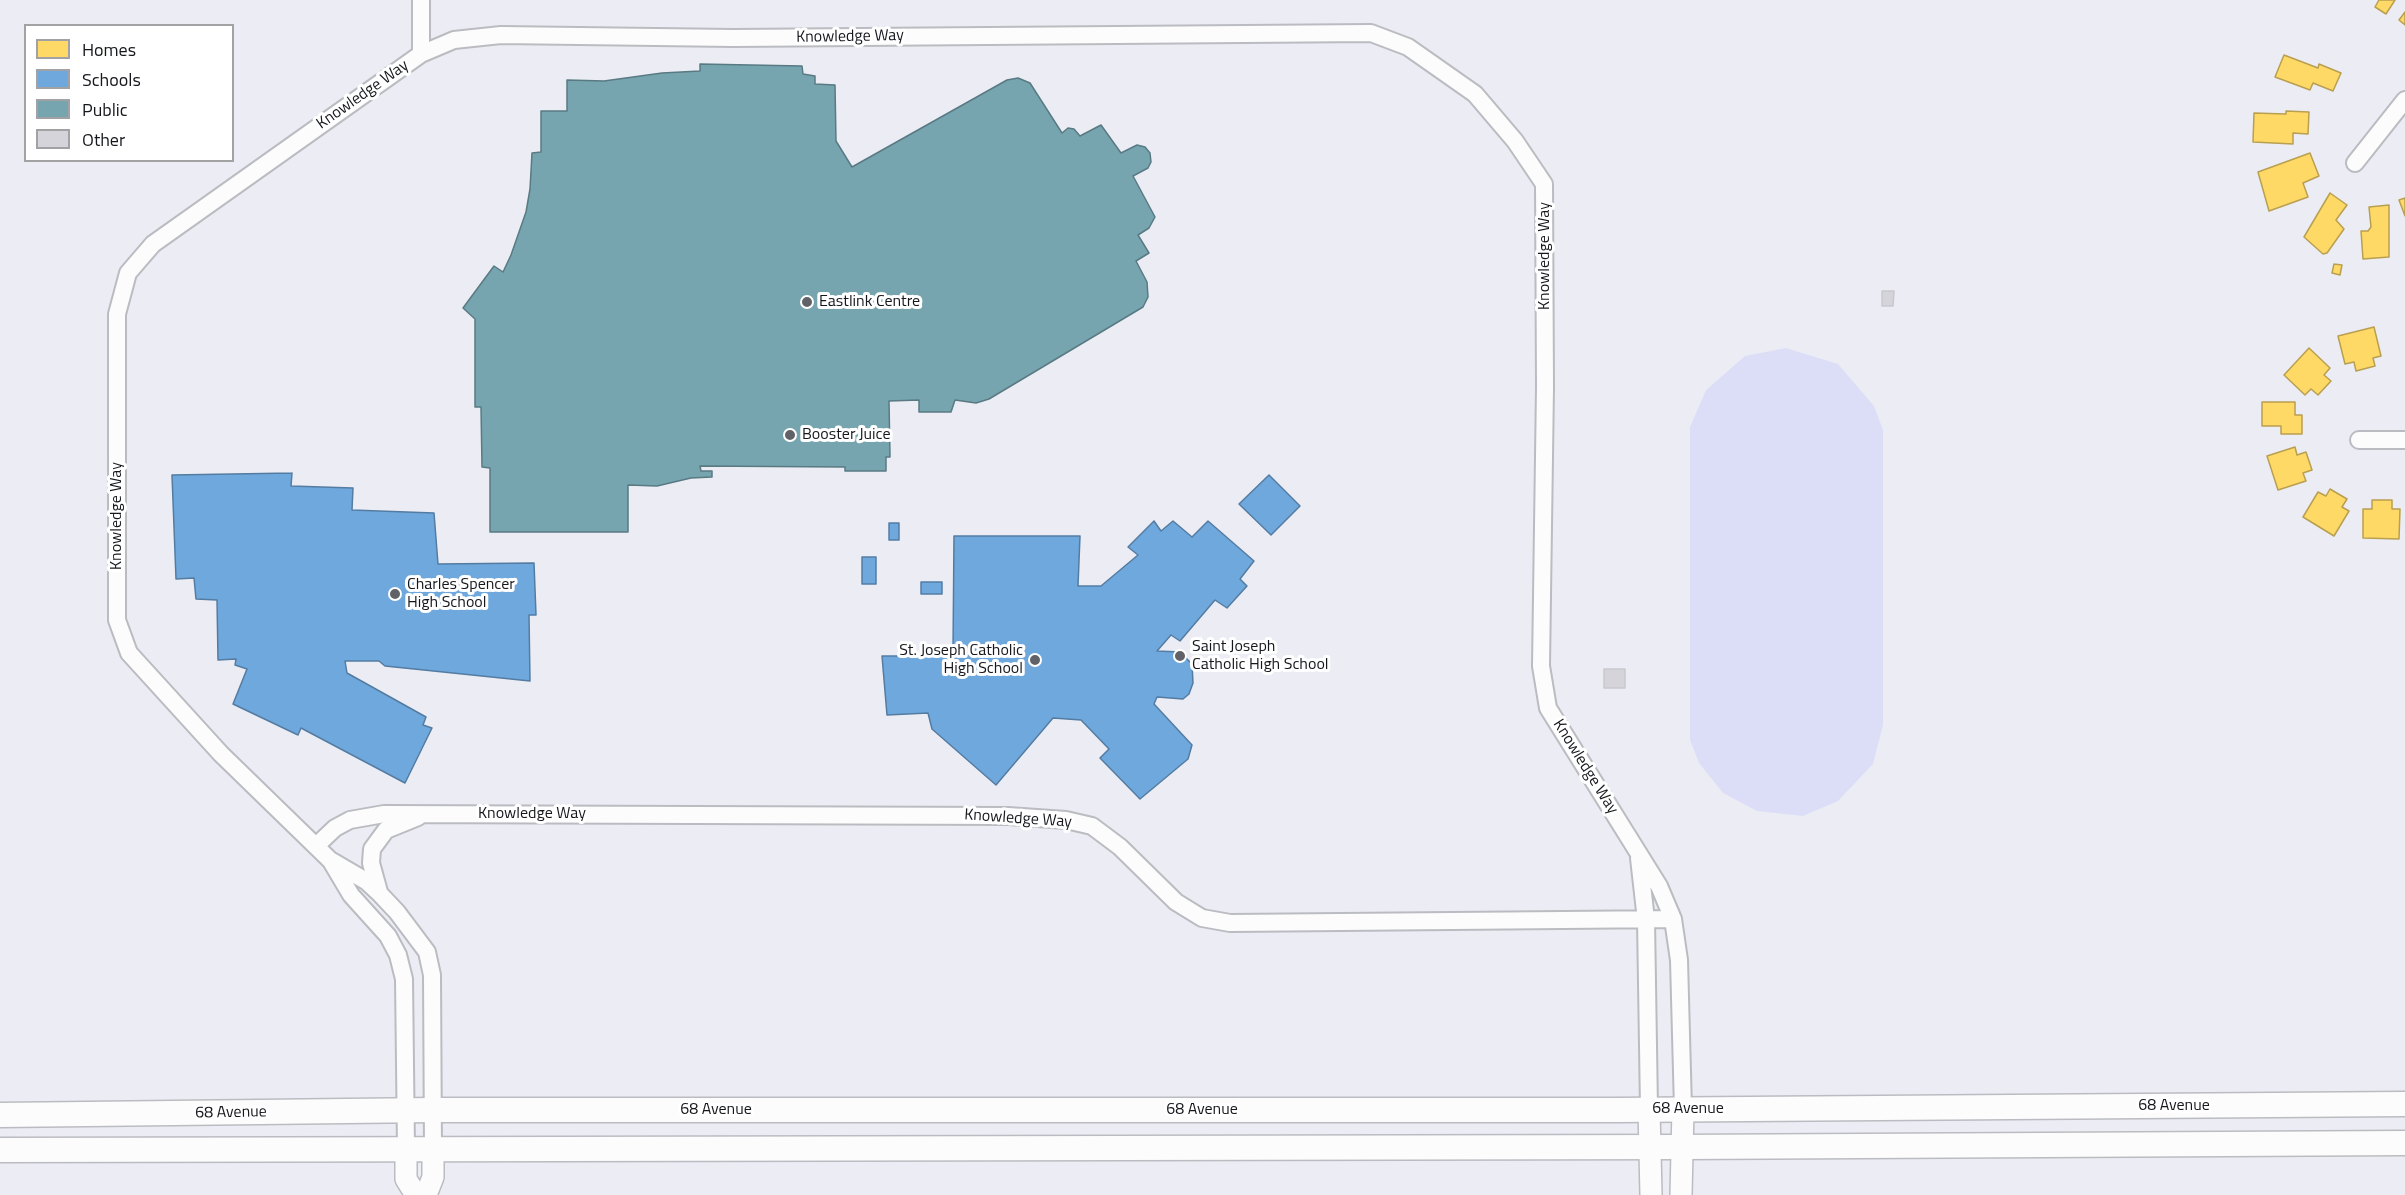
<!DOCTYPE html>
<style>
body{margin:0}
#map{position:relative;width:2405px;height:1195px;overflow:hidden;background:#ecedf4;font-family:"Titillium Web",sans-serif}
canvas{display:block}
.legend{position:absolute;left:24px;top:24px;width:210px;height:138px;box-sizing:border-box;background:#fff;border:2px solid #a2a2a4;margin:0;padding:8px 10px;list-style:none;font-size:18px;color:#16171c}
.legend li{display:flex;align-items:center;gap:12px;height:30px}
.legend b{width:30px;border:2px solid #a2a2a4}
</style>
<div id="map">
<canvas width="2405" height="1195"></canvas>
<ul class="legend">
<li><b style="height:16px;background:#ffd966"></b>Homes</li>
<li><b style="height:16px;background:#6fa8dc"></b>Schools</li>
<li><b style="height:16px;background:#76a5af"></b>Public</li>
<li><b style="height:16px;background:#d4d4da"></b>Other</li>
</ul>
</div>
<script>
const ctx = document.querySelector('canvas').getContext('2d');
ctx.lineJoin = 'round';
function fill(path, color) { ctx.fillStyle = color; ctx.fill(path, 'evenodd'); }
const toPath = rows => new Path2D(rows.map(r => 'M' + r).join(''));
function stroke(path, color, width, dash) { ctx.strokeStyle = color; ctx.lineWidth = width; ctx.lineCap = dash ? 'butt' : 'round'; ctx.setLineDash(dash || []); ctx.stroke(path); }
function drawText(font, color, halo, rows, align = 'center') {
  ctx.font = font + ' "Titillium Web",sans-serif'; ctx.lineWidth = 6; ctx.setLineDash([]); ctx.textBaseline = 'middle'; ctx.strokeStyle = halo; ctx.fillStyle = color; for (const [text, x, y, turn = 0] of rows) {
    ctx.save(); ctx.translate(x, y); ctx.rotate((+turn || 0) * Math.PI / 180); ctx.textAlign = isNaN(turn) ? turn : align; if (halo) ctx.strokeText(text, 0, 0); ctx.fillText(text, 0, 0); ctx.restore();
  }
}
fill(toPath([
 [1786,348,1838,364,1874,406,1883,430,1883,725,1873,764,1838,801,1803,816,1757,811,1723,793,1699,763,1690,740,1690,427,1706,390,1745,356]
]), '#dcdef7');
const homes = toPath([
 [2379,0,2395,0,2386,14,2375,7,2379,0],
 [2405,12,2405,25,2399,20,2405,12],
 [2284,55,2318,68,2319,64,2341,73,2333,91,2313,83,2310,90,2275,77,2284,55],
 [2286,111,2309,112,2308,134,2293,133,2293,144,2253,142,2254,113,2286,114,2286,111],
 [2310,153,2319,176,2303,183,2308,197,2269,211,2258,172,2310,153],
 [2330,193,2347,205,2336,220,2344,229,2327,253,2323,254,2304,237,2330,193],
 [2405,198,2405,216,2399,200,2405,198],
 [2389,205,2389,257,2363,259,2361,231,2368,231,2371,227,2369,207,2389,205],
 [2334,264,2342,265,2340,275,2332,273,2334,264],
 [2374,327,2381,356,2373,358,2375,366,2356,371,2354,362,2345,364,2338,336,2374,327],
 [2309,348,2330,368,2324,375,2331,381,2318,395,2311,389,2305,395,2284,375,2309,348],
 [2262,402,2295,402,2295,415,2302,415,2302,434,2281,434,2281,426,2262,426,2262,402],
 [2295,447,2297,455,2306,452,2312,470,2303,473,2306,481,2278,490,2267,456,2295,447],
 [2330,489,2347,499,2342,507,2349,511,2334,536,2303,517,2318,492,2326,496,2330,489],
 [2372,500,2392,500,2392,509,2400,509,2399,539,2363,538,2363,509,2372,509,2372,500]
]);
fill(homes, '#ffd966');
stroke(homes, '#b99f50', 1.5);
const schools = toPath([
 [292,473,291,486,353,488,352,510,434,513,438,564,534,563,536,615,529,615,530,681,385,666,379,661,345,661,347,673,426,717,423,725,432,728,405,783,301,728,298,735,233,704,247,669,235,665,236,659,218,660,217,600,196,599,194,578,176,579,172,475,292,473],
 [1269,475,1300,506,1271,535,1239,504,1269,475],
 [1154,521,1161,531,1173,521,1192,537,1208,521,1254,561,1240,579,1247,586,1227,608,1215,600,1180,641,1171,635,1157,651,1180,652,1192,664,1193,683,1189,694,1183,699,1157,697,1154,704,1192,745,1188,759,1140,799,1100,758,1109,749,1081,720,1053,718,996,785,932,729,928,713,887,715,882,656,932,656,953,650,954,536,1080,536,1078,586,1101,586,1138,555,1128,547,1154,521],
 [889,523,899,523,899,540,889,540,889,523],
 [862,557,876,557,876,584,862,584,862,557],
 [921,582,942,582,942,594,921,594,921,582]
]);
fill(schools, '#6fa8dc');
stroke(schools, '#547ca2', 1.5);
const public = toPath([
 [700,64,802,66,803,74,815,76,815,84,835,85,836,141,852,167,1007,80,1018,78,1030,83,1062,133,1068,128,1074,129,1080,136,1101,125,1121,153,1137,145,1145,147,1150,153,1151,162,1148,168,1133,176,1155,217,1149,228,1138,235,1149,253,1136,261,1147,282,1148,297,1143,307,989,399,976,403,955,400,951,412,919,412,919,400,889,401,890,457,886,457,886,471,845,471,845,467,700,466,701,471,712,471,712,477,691,478,657,486,628,485,628,532,490,532,490,468,482,467,481,407,475,407,475,319,463,308,494,266,503,272,511,255,526,212,530,189,532,153,541,152,541,111,567,111,567,80,604,81,662,73,700,71,700,64]
]);
fill(public, '#76a5af');
stroke(public, '#597a83', 1.5);
const building = toPath([
 [1882,291,1894,291,1893,306,1882,306,1882,291],
 [1604,669,1625,669,1625,688,1604,688,1604,669]
]);
fill(building, '#d4d4da');
stroke(building, '#c7c8cd', 1.5);
const minor = toPath([
 [421,0,421,54],
 [2355,163,2405,100],
 [2359,440,2405,440],
 [316,846,335,828,350,820,384,814,1008,816,1066,820,1092,826,1120,847,1176,902,1202,918,1230,923,1673,919],
 [1639,858,1646,920,1649,1109],
 [332,863,351,895,388,936,398,955,404,979,406,1149],
 [379,892,371,863,372,849,386,830,418,817],
 [433,1149,432,975,427,952,397,912,380,894,366,881,330,860,221,754,129,653,117,620,117,314,128,273,153,244,421,54,454,40,501,35,733,38,1371,33,1408,47,1475,94,1515,141,1544,184,1545,387,1541,666,1548,708,1659,886,1673,919,1679,960,1683,1109]
]);
const tertiary = toPath([
 [1649,1109,1651,1195],
 [406,1149,406,1179,416,1195],
 [426,1195,433,1177,433,1149],
 [1681,1195,1683,1109]
]);
const secondary = toPath([
 [0,1115,433,1110,1617,1110,2405,1104],
 [0,1150,1682,1147,2405,1143]
]);
stroke(minor, '#bbbcc1', 20);
stroke(tertiary, '#bbbcc1', 24);
stroke(secondary, '#bbbcc1', 27);
stroke(minor, '#fcfcfd', 16);
stroke(tertiary, '#fcfcfd', 21);
stroke(secondary, '#fcfcfd', 24);
for (const [x, y, r, color] of [
 [807,302,6,"#616268"],
 [790,435,6,"#616268"],
 [395,594,6,"#616268"],
 [1180,656,6,"#616268"],
 [1035,660,6,"#616268"]
]) { const dot = new Path2D(); dot.arc(x, y, r, 0, 2 * Math.PI); ctx.fillStyle = color; ctx.fill(dot); stroke(dot, '#fff', 2); }
drawText('16px', '#16171c', '#fff', [
 ["Knowledge Way",850,37,-1],
 ["Knowledge Way",363,95,-35],
 ["Knowledge Way",1545,256,-90],
 ["Knowledge Way",117,516,-90],
 ["Knowledge Way",1585,767,58],
 ["Knowledge Way",532,814],
 ["Knowledge Way",1018,819,4],
 ["68 Avenue",2174,1106],
 ["68 Avenue",1688,1109],
 ["68 Avenue",716,1110],
 ["68 Avenue",1202,1110],
 ["68 Avenue",231,1113,-1]
]);
drawText('16px', '#16171c', '#fff', [
 ["Eastlink Centre",819,302],
 ["Booster Juice",802,435],
 ["Charles Spencer",407,585],
 ["High School",407,603],
 ["Saint Joseph",1192,647],
 ["Catholic High School",1192,665],
 ["St. Joseph Catholic",1023,651,"right"],
 ["High School",1023,669,"right"]
], 'left');
</script>
